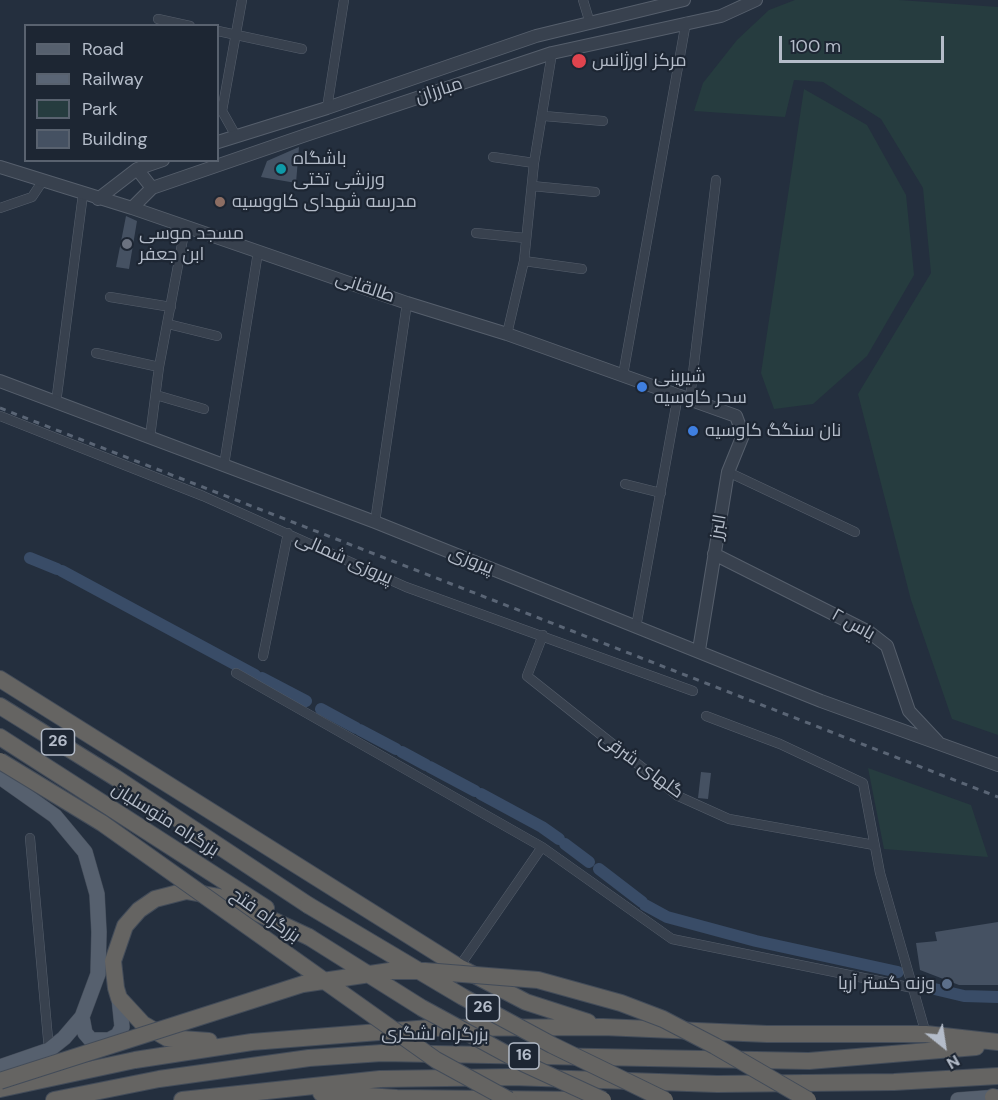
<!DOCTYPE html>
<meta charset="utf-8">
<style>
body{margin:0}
#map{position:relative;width:998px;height:1100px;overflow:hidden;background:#242f3e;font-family:"DM Sans",sans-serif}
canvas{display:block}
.legend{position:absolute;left:24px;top:24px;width:195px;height:138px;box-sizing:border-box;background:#1d2633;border:2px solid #59626f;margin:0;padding:8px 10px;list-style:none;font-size:18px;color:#b4bcc9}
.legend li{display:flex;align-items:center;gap:12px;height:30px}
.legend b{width:30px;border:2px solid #59626f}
.north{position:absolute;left:914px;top:1016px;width:60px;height:60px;-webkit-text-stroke:4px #1d2633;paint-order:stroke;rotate:150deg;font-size:16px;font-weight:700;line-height:24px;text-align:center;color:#b4bcc9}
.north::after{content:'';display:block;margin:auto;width:21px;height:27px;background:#b4bcc9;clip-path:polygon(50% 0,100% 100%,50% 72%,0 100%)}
.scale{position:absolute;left:779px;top:36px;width:165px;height:27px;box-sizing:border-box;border:3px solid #b4bcc9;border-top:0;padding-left:8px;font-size:18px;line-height:21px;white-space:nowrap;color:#b4bcc9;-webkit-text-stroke:4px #1d2633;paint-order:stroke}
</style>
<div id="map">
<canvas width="998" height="1100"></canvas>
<ul class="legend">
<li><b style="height:8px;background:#56606e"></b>Road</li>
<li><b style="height:8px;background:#5a6575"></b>Railway</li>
<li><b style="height:16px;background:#263c3f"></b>Park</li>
<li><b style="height:16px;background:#455162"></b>Building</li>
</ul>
<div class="north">N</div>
<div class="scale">100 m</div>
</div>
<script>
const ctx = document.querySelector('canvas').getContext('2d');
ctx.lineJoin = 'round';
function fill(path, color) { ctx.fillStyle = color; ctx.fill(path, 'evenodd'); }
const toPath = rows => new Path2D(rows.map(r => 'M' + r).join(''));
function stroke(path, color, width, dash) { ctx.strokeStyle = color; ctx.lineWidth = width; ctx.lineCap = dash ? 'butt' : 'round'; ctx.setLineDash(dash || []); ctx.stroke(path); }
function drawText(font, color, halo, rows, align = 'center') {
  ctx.font = font + ' "DM Sans",Cairo,sans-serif'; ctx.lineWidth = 4.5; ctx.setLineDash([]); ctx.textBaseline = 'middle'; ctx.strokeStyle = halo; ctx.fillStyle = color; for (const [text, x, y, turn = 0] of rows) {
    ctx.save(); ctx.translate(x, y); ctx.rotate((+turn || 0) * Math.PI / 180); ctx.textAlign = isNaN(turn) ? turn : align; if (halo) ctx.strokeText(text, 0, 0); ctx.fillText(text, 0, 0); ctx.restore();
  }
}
fill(toPath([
 [795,0,899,0,998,7,998,735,952,719,911,600,858,394,931,273,923,188,881,119,823,82,794,80,785,117,694,111,703,83,737,40,769,10],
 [804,89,867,125,906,195,914,275,867,356,813,404,774,409,761,373],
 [868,768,971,805,988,857,884,849]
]), '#263c3f');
stroke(toPath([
 [30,558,57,569],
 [62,571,255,675],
 [262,678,306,701],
 [321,709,356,728],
 [360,730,396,749],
 [402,752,426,765],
 [430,767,475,791],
 [481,794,542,827,559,839],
 [565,844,589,862],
 [599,869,642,902],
 [645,905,667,917,756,941,898,972],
 [926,987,964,996,998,997]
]), '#394c67', 12);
fill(toPath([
 [299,147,296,183,261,177,267,161],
 [126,216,137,221,129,269,116,267],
 [701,772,711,773,708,799,698,798],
 [998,922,998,985,959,985,920,970,916,943,937,941,935,932]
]), '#455162');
const minor = toPath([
 [583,0,590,23],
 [158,19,190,26],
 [218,31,302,49],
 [327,108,344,0],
 [544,116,603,121],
 [236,136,222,111,242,0],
 [493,157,534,163],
 [532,186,595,192],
 [0,208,32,197,42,182],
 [476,233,525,238],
 [524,261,582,269],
 [110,297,171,307],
 [168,324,217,336],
 [507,334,524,261,534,163,552,53],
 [96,353,159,367],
 [623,375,686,22],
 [156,395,204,409],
 [690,398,716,180],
 [56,403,83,194],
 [0,416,203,496,406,587,693,691],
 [150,437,159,367,185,228],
 [224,465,258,252],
 [728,472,855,532],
 [625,484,661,493],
 [375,522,407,303],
 [636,627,678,395],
 [543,635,527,676,678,796,729,819,874,845],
 [263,656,288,533],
 [236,673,542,847,672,939,913,988],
 [706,716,780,744,863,783,880,873,926,1034],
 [30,838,49,1050],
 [459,967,542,847]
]);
const tertiary = toPath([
 [218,142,327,108,536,36,684,0],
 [0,167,132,208,407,303,507,334,736,416,743,435,728,472,699,650],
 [137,169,152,188],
 [98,199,137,169,163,160],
 [132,208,152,188,306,135,552,53,721,16,756,0],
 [0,381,375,522,821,701,998,765],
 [714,554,869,632,887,646,909,711,938,742]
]);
const primary = toPath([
 [0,777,55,816,85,852,97,894,99,932,98,974,82,1017,64,1038,49,1050,0,1067],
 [82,1017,85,1033,91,1040,109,1040,118,1035,122,1027,119,998],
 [958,1100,998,1097]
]);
const trunk = toPath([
 [0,679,459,967,526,1002,588,1022],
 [0,706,116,778,308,905],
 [0,737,266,908],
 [209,1041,167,1038,143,1024,119,998,116,988,113,961,125,926,139,910,155,899,186,891,225,898,309,937],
 [0,1089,135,1060,252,1042,430,1028,603,1027,767,1034,926,1034,998,1042],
 [321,1093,397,1098,580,1100],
 [993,1097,998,1099],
 [54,1100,159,1079,309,1058,382,1053,809,1061,976,1047],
 [182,1100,380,1079,512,1077,717,1084,894,1082,998,1076]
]);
stroke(minor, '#565f6c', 10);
stroke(tertiary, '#565f6c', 14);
stroke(primary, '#414a57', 16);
stroke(trunk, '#434c59', 18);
stroke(minor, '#38414e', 9);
stroke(tertiary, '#38414e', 12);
stroke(primary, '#56606e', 15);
stroke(trunk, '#656462', 16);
stroke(toPath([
 [0,408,998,797]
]), '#5a6575', 3, [6, 6]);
const trunkBridge = toPath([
 [0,761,102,823,436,1060,509,1100],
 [308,905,463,997,552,1045,665,1100],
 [309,937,422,1008,525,1064,603,1100],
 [0,1081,303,984,390,971,425,971,538,980,621,1003,663,1019,715,1046,808,1100]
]);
stroke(trunkBridge, '#434c59', 18, []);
stroke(trunkBridge, '#656462', 16);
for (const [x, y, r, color] of [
 [579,61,8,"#e0444e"],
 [281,169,6,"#0f9aa8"],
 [220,202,6,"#8d6e63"],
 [127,244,6,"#6b7280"],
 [642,387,6,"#3f7fe0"],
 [693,431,6,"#3f7fe0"],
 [947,984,6,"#5c6f8a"]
]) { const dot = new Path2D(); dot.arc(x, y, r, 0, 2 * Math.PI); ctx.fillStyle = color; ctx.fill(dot); stroke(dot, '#1d2633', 2); }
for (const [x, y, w] of [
 [58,742,33],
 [483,1008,33],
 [524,1056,30]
]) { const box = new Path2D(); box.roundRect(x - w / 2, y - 13, w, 26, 4.5); ctx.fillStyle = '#1d2633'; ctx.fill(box); stroke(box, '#b4bcc9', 1.5); }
drawText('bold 16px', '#b4bcc9', null, [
 ["26",58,742],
 ["26",483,1008],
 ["16",524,1056]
]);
drawText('18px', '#b4bcc9', '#1d2633', [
 ["مرکز اورژانس",592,61],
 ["باشگاه",293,159],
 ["ورزشی تختی",293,180],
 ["مدرسه شهدای کاووسیه",232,202],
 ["مسجد موسی",139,234],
 ["ابن جعفر",139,255],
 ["شیرینی",654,377],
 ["سحر کاوسیه",654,398],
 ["نان سنگگ کاوسیه",705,431],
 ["وزنه گستر آریا",935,984,"right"]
], 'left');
drawText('18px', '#b4bcc9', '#1d2633', [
 ["مبارزان",439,91,-18],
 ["طالقانی",365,288,19],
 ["البرز",719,527,-80],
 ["پیروزی شمالی",344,559,24],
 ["پیروزی",471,561,22],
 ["یاس ۲",853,625,29],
 ["گلهای شرقی",641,766,36],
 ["بزرگراه متوسلیان",165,820,32],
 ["بزرگراه فتح",265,916,35],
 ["بزرگراه لشگری",435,1035,1]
]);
</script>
